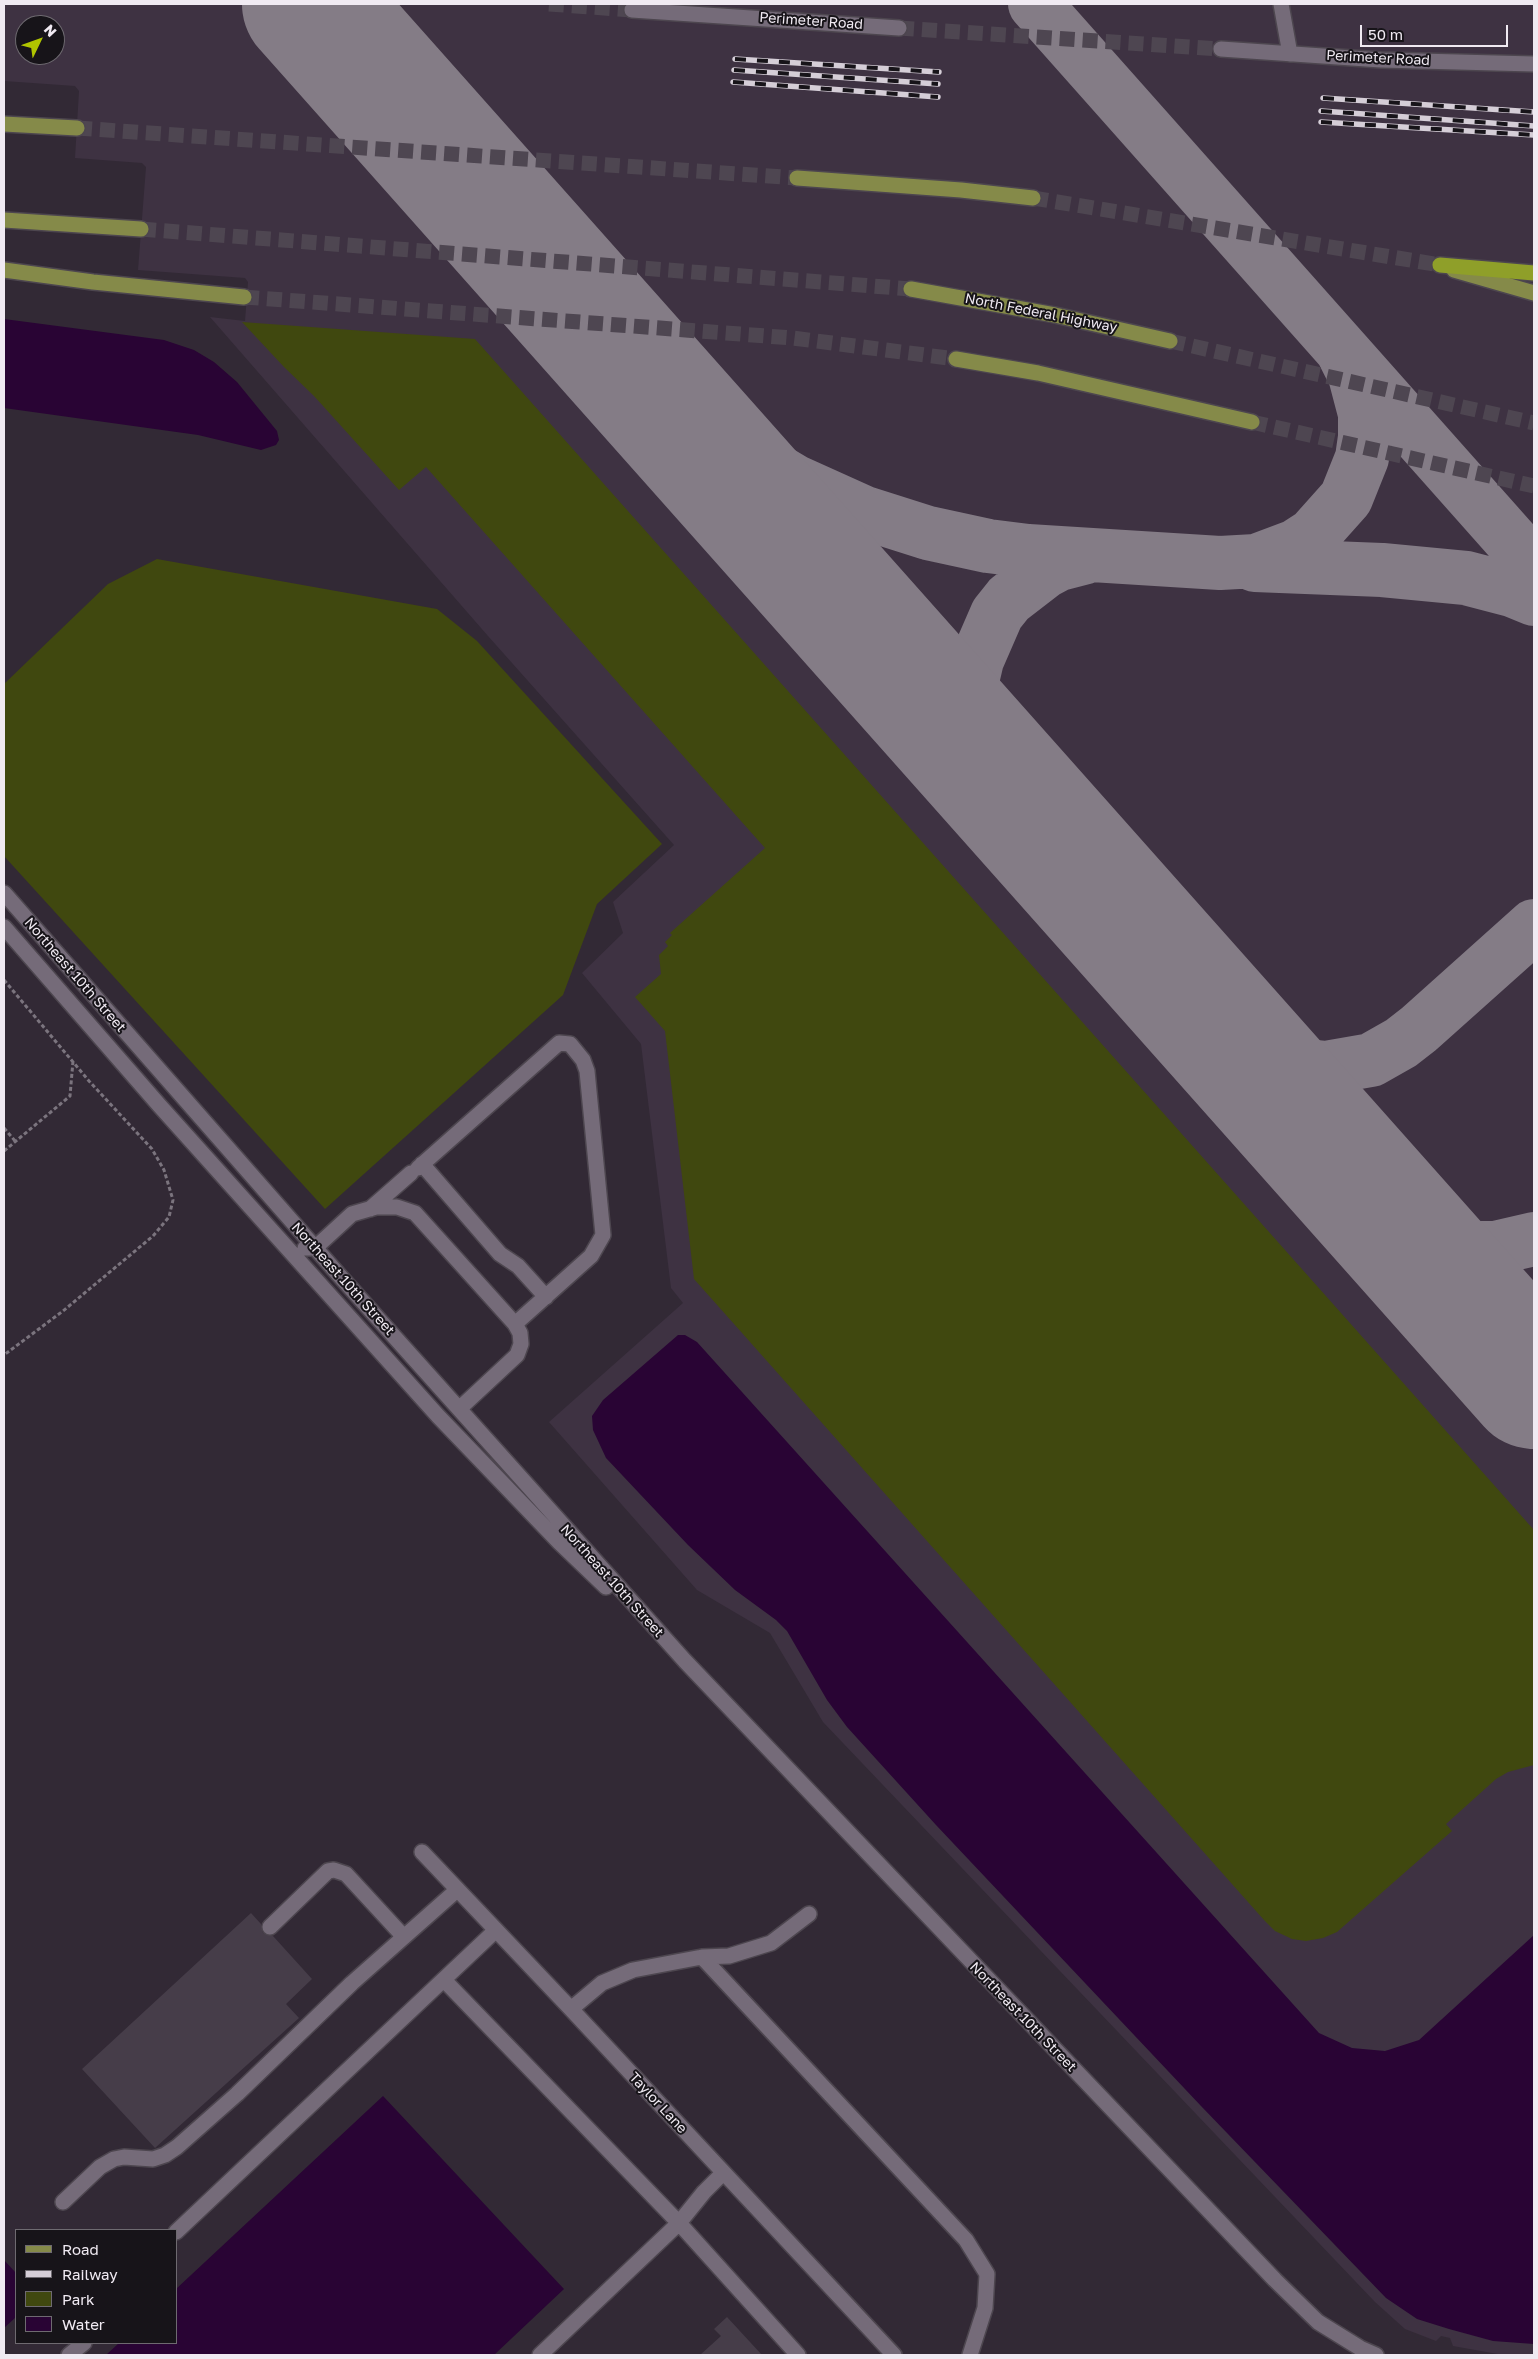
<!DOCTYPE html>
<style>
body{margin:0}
#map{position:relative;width:1538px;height:2359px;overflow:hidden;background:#322935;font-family:"Golos Text",sans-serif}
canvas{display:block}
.frame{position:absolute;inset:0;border:5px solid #f0eaf2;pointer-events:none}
.legend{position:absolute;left:15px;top:2229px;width:162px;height:115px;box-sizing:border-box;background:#171419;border:1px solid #6e6a70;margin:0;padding:6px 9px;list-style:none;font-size:15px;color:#f0eaf2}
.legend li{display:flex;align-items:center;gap:10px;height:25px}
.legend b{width:25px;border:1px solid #6e6a70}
.north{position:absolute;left:15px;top:15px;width:50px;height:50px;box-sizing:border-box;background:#171419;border:1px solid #6e6a70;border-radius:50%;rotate:48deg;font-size:14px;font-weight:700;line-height:20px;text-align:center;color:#f0eaf2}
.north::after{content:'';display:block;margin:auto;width:18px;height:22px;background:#b0c500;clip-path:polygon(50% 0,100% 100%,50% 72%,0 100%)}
.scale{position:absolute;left:1360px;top:25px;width:148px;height:22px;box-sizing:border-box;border:2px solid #f0eaf2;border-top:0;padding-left:6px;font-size:15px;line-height:18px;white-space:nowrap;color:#f0eaf2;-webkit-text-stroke:4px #171419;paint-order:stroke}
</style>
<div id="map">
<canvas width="1538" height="2359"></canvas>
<div class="frame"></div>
<ul class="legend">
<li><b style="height:6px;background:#858a49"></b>Road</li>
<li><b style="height:6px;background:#d5ced7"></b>Railway</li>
<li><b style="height:14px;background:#40480f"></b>Park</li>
<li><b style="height:14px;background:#290434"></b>Water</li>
</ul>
<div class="north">N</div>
<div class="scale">50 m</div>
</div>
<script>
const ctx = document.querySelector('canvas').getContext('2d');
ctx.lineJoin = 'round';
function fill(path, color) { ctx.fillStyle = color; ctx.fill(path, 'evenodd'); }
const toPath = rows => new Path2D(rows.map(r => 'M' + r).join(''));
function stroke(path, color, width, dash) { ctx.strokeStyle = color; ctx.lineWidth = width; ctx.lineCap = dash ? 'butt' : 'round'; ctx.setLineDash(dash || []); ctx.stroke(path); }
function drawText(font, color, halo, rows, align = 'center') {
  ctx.font = font + ' "Golos Text",sans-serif'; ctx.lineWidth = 4; ctx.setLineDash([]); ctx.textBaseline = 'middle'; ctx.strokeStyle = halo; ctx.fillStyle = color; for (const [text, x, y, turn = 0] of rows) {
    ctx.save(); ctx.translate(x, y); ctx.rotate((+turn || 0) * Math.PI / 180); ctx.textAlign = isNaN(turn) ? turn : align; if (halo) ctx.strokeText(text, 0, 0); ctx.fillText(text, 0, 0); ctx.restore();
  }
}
fill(toPath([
 [4,4,1534,4,1534,2355,1503,2355,1453,2346,1450,2338,1441,2336,1436,2341,1405,2329,1375,2302,823,1722,770,1633,697,1590,549,1422,683,1303,671,1288,641,1044,582,973,623,933,613,902,674,845,488,636,210,317,245,321,248,282,245,278,138,270,146,167,142,163,75,158,79,91,75,86,4,81],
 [25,25,55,25,55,55,25,55]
]), '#3e3242');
fill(toPath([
 [242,322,475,339,1534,1530,1534,1765,1508,1772,1496,1779,1446,1824,1452,1831,1337,1932,1323,1938,1306,1941,1292,1939,1275,1931,1264,1920,694,1279,665,1031,635,997,661,974,659,955,668,946,665,942,672,935,670,933,765,848,426,467,399,490,314,396,284,367],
 [157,559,437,609,477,641,662,844,597,904,563,995,325,1209,4,856,4,684,108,584]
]), '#40480f');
fill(toPath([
 [4,319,164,340,194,350,214,362,237,382,277,431,279,440,276,445,261,450,198,435,4,408],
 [678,1335,685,1335,697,1342,1319,2033,1352,2048,1385,2051,1419,2040,1534,1935,1534,2344,1493,2341,1449,2329,1417,2319,1386,2298,1201,2106,936,1825,847,1727,827,1700,787,1631,776,1620,735,1590,688,1545,606,1458,593,1430,592,1416,603,1400],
 [383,2096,564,2289,494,2355,106,2355,119,2343,176,2343,176,2289],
 [4,2260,16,2273,16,2317,4,2328]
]), '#290434');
stroke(toPath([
 [1035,4,1534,566],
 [605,337,674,398,740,449,794,481,865,513,928,533,988,546,1028,551,1220,563,1256,561,1296,546,1313,535,1346,498,1362,458,1365,437,1365,414,1355,376,1342,350],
 [1255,565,1382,570,1466,578,1512,590,1534,599],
 [1013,796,979,734,973,713,973,677,977,660,997,614,1009,599,1044,572,1059,564,1086,557],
 [1200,1006,1224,1027,1259,1052,1283,1060,1304,1066,1325,1068,1371,1060,1401,1043,1419,1029,1534,926],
 [1362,1188,1395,1217,1420,1233,1433,1238,1463,1247,1479,1248,1495,1248,1534,1239]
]), '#847c86', 54);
stroke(toPath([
 [309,4,1534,1382]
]), '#847c86', 134);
fill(toPath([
 [251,1913,261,1924,263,1933,273,1936,312,1979,286,2004,299,2018,155,2148,82,2069],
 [727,2317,762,2355,700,2355,721,2336,714,2329]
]), '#463d49');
stroke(toPath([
 [549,4,632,10],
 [899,28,1221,49]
]), '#4e4651', 15, [15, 8]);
stroke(toPath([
 [77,128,797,178],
 [1033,198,1440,265],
 [141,229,911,289],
 [244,297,793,338,956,359],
 [1170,341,1534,423],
 [1252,422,1534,486]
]), '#4e4651', 15, [15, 8]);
const minor = toPath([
 [1281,4,1290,54],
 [632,10,899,28],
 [1221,49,1381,60,1534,64],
 [4,893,339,1275,685,1661,1275,2280,1318,2322,1360,2348,1376,2355],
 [4,927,159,1105,438,1416,559,1542,606,1587],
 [422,1164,500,1254,518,1266,546,1297],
 [418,1168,559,1043,570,1044,583,1060,587,1071,603,1235,591,1256,515,1324],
 [370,1209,411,1173],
 [305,1248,315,1248,352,1214,376,1207,397,1207,415,1213,515,1324,520,1333,521,1344,517,1355,459,1409],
 [422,1852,571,2009,894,2355],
 [270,1927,328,1871,334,1870,346,1874,404,1937],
 [702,1957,966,2240,987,2274,985,2308,970,2355],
 [444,1980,679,2223,798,2355],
 [571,2009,602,1983,633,1970,702,1957,729,1956,771,1943,809,1914],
 [63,2202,100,2167,114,2159,124,2157,153,2159,165,2155,177,2147,237,2094,352,1983,457,1890],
 [176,2232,495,1931],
 [69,2355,84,2343],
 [540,2355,679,2223,704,2192,723,2173]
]);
const major = toPath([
 [4,124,77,128],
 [797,178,961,190,1033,198],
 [4,220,141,229],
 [4,270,93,282,244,297],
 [1454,270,1534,293],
 [911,289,1055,315,1170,341],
 [956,359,1038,373,1252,422]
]);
const highway = toPath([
 [1440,265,1534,273]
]);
stroke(minor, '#4d464f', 18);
stroke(major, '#4d464f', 18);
stroke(highway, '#4d464f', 18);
stroke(toPath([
 [4,980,89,1081,152,1149,164,1170,173,1200,169,1217,153,1236,63,1311,4,1355],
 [4,1128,16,1142],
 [4,1151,70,1096,73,1061]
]), '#7b747e', 3, [4, 2.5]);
stroke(minor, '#756b79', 15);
stroke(major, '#858a49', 15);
stroke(highway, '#8f9f29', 15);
const rail = toPath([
 [735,59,939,72],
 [734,70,938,84],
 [733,82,938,97],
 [1323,98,1534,112],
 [1321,111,1534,126],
 [1321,122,1534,135]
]);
stroke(rail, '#d5ced7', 5.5);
stroke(rail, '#171419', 4, [11]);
drawText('14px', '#f0eaf2', '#171419', [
 ["Perimeter Road",811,21,4],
 ["Perimeter Road",1378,58,3],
 ["North Federal Highway",1041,313,11],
 ["Northeast 10th Street",75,975,49],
 ["Northeast 10th Street",343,1279,48],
 ["Northeast 10th Street",612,1581,48],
 ["Northeast 10th Street",1023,2017,46],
 ["Taylor Lane",658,2103,47]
]);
</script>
